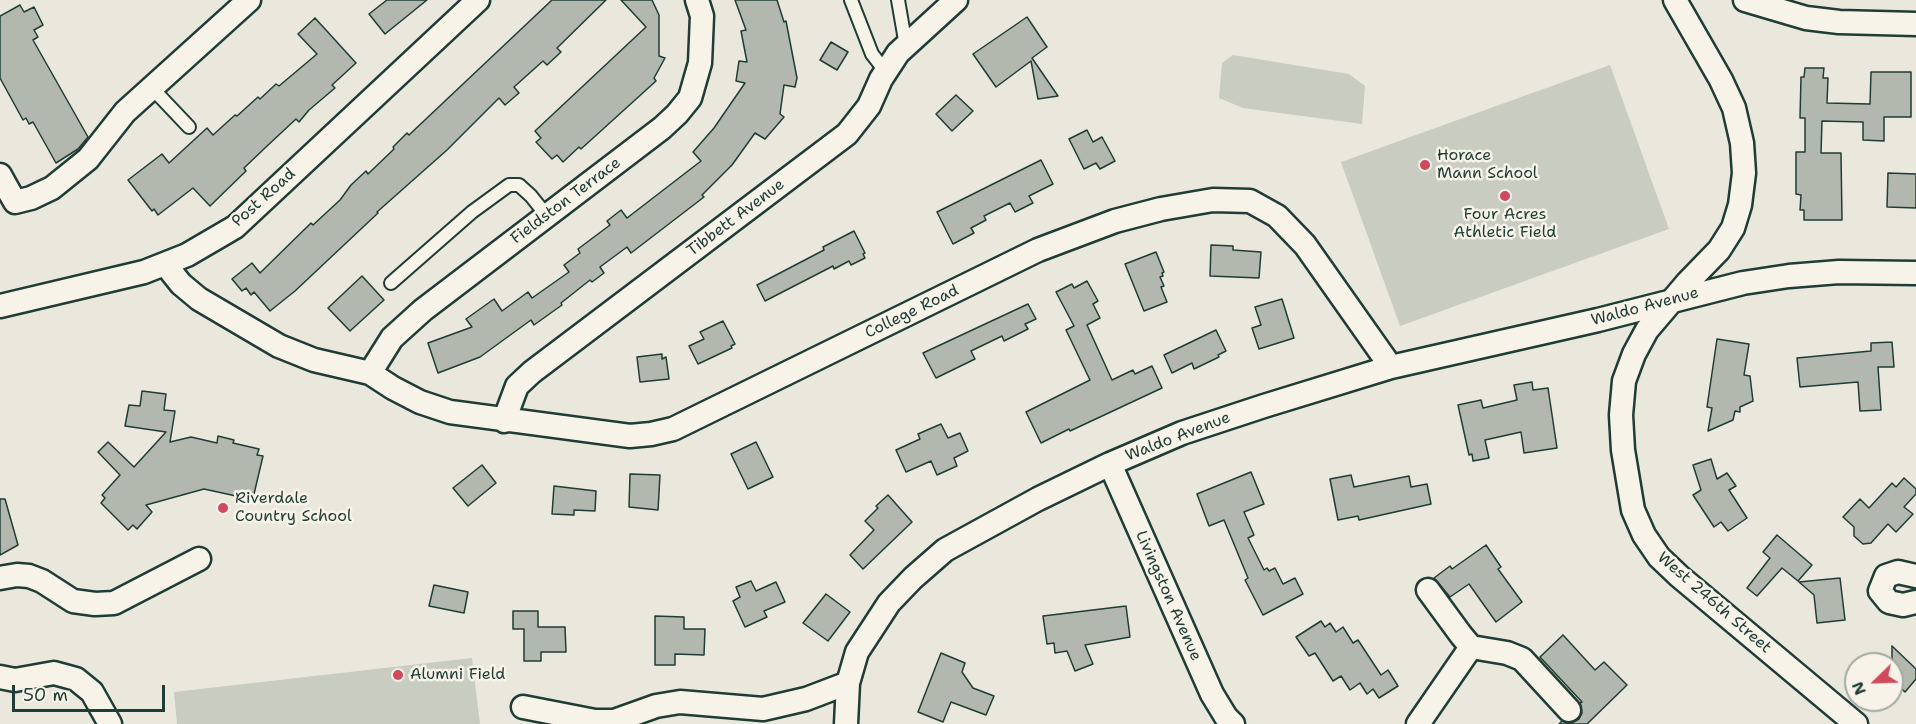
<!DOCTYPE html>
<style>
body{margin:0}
#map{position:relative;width:1916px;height:724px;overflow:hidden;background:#eae8dd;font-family:"Shantell Sans",sans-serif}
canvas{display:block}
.north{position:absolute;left:1844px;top:652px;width:60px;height:60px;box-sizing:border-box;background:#f7f3e8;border:2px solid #a1aaa0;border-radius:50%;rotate:247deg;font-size:16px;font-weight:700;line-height:24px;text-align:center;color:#1f3d34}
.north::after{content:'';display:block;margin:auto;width:21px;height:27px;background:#d1495b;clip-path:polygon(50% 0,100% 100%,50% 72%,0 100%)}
.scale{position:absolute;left:12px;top:685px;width:153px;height:27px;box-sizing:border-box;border:3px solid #1f3d34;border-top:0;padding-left:8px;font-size:18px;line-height:21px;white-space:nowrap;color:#1f3d34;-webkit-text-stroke:4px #f7f3e8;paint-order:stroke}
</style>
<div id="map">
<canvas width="1916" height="724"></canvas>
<div class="north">N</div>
<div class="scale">50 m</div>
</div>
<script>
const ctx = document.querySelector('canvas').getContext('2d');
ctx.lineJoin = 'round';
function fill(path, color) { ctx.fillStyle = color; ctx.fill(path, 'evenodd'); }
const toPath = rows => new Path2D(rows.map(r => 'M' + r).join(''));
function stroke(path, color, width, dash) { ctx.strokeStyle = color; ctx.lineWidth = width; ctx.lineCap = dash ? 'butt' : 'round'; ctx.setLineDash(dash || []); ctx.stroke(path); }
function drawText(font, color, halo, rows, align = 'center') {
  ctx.font = font + ' "Shantell Sans",sans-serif'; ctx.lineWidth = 5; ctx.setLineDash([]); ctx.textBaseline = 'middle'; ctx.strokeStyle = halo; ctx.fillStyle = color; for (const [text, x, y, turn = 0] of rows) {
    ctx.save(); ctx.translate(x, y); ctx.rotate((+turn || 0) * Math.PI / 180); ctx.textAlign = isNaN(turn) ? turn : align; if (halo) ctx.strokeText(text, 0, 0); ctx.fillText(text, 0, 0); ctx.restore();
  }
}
fill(toPath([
 [1233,55,1349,74,1365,86,1362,124,1243,108,1219,98,1222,63],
 [1610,65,1669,229,1400,326,1341,162],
 [472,658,480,724,177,724,174,692]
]), '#c8ccc1');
const building = toPath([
 [387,0,427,0,385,34,369,14,387,0],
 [552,0,606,0,557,48,561,52,547,65,543,61,514,87,519,93,505,105,499,98,447,150,377,212,378,213,295,291,270,311,254,292,251,295,246,288,242,291,232,279,252,263,260,273,311,223,313,225,340,200,351,185,366,171,368,174,394,149,393,147,407,133,409,135,552,0],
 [621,0,652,0,659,15,659,56,665,58,654,78,656,81,581,149,579,147,563,162,557,155,552,159,536,142,541,138,535,131,646,27,621,0],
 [735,0,777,0,784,22,786,21,797,78,795,87,784,85,780,114,784,117,765,139,755,133,732,165,702,195,704,197,631,253,627,247,600,267,604,273,592,282,590,280,561,303,562,305,534,325,531,320,480,357,438,373,428,343,472,327,466,319,494,299,502,311,528,292,532,298,569,272,564,265,580,253,578,249,610,225,607,221,621,210,627,218,701,161,693,152,714,128,745,83,736,81,739,61,747,62,741,31,746,30,735,0],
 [20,5,24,12,34,7,43,25,34,30,38,37,33,40,88,137,78,149,56,163,33,122,29,124,26,118,23,120,0,78,0,16,20,5],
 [1027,17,1047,47,1032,58,1058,96,1038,99,1031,61,996,87,973,54,1027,17],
 [315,18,356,63,332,85,335,88,309,110,299,122,296,119,266,147,244,168,246,171,210,206,193,188,158,215,154,209,152,211,128,180,162,154,169,163,207,128,213,135,235,115,237,116,258,97,260,99,276,84,279,86,317,54,298,34,315,18],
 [831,42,848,52,837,70,820,60,831,42],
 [1805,68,1824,68,1823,78,1828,78,1827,103,1870,104,1871,72,1911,72,1911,117,1884,117,1884,141,1863,140,1863,122,1822,121,1821,153,1841,153,1842,220,1804,220,1804,210,1800,210,1801,195,1796,194,1796,152,1805,152,1805,118,1800,118,1801,77,1804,77,1805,68],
 [956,95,973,111,952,131,936,114,956,95],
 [1087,130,1093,142,1102,137,1115,161,1100,169,1096,163,1084,169,1069,139,1087,130],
 [1041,160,1053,184,1029,196,1033,203,1015,212,1010,203,984,216,986,220,971,228,974,233,953,244,937,212,1041,160],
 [1888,173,1916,174,1916,208,1887,207,1888,173],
 [854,231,865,253,863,254,865,258,851,265,849,261,834,269,833,266,765,301,757,285,824,250,823,247,854,231],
 [1211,245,1233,246,1233,250,1261,252,1259,278,1210,276,1211,245],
 [1156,252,1164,272,1162,273,1163,276,1160,277,1164,286,1161,287,1167,302,1144,311,1125,264,1156,252],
 [362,276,384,300,350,331,328,308,362,276],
 [1087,281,1098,301,1093,304,1100,318,1087,325,1112,380,1133,370,1135,374,1152,366,1162,388,1070,431,1069,429,1041,443,1026,412,1090,380,1066,330,1074,326,1056,292,1072,284,1074,288,1087,281],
 [1282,299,1294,338,1259,349,1252,328,1261,325,1255,307,1282,299],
 [1028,304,1036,319,1025,324,1028,329,1004,341,1002,336,971,351,975,359,936,378,923,353,1028,304],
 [723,321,735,344,731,346,732,348,698,364,689,346,704,339,700,332,723,321],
 [1216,330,1226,351,1218,355,1219,357,1194,369,1192,363,1172,373,1164,355,1216,330],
 [1717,339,1749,344,1744,375,1750,376,1753,401,1740,407,1740,412,1735,411,1733,420,1708,431,1712,408,1707,407,1717,339],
 [1892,342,1894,367,1878,367,1881,410,1860,411,1858,382,1800,387,1797,358,1871,351,1871,343,1892,342],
 [662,354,662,359,666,357,669,379,640,382,637,357,662,354],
 [1532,382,1533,390,1548,388,1557,448,1524,453,1521,432,1485,440,1489,458,1473,461,1472,454,1469,455,1458,405,1481,400,1483,408,1517,400,1514,385,1532,382],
 [142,391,166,394,164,410,175,411,170,442,191,437,217,443,218,436,234,440,233,443,259,449,257,455,263,456,254,494,248,492,247,497,237,494,236,496,204,489,146,505,152,512,137,529,133,525,128,530,101,503,105,498,102,495,120,475,98,452,108,442,134,467,166,432,125,426,129,405,140,406,142,391],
 [941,424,948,438,960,433,968,451,954,458,957,466,937,475,931,461,906,472,896,450,920,439,918,434,941,424],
 [756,442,773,477,748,489,731,454,756,442],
 [1711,459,1717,479,1727,473,1736,486,1729,490,1747,518,1728,531,1721,522,1714,527,1693,495,1701,490,1693,465,1711,459],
 [482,465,496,483,468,506,453,488,482,465],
 [1251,472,1264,504,1244,512,1254,535,1248,538,1264,570,1267,568,1269,571,1275,568,1283,584,1295,578,1303,594,1263,615,1245,580,1248,578,1224,520,1209,526,1197,494,1251,472],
 [630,474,660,475,658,510,629,507,630,474],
 [1351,475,1354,487,1409,476,1411,487,1427,484,1431,504,1359,520,1358,516,1338,520,1330,479,1351,475],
 [1904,478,1916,489,1916,494,1904,507,1913,514,1896,532,1888,524,1871,543,1863,544,1854,536,1854,527,1843,517,1860,499,1869,508,1892,483,1896,487,1904,478],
 [554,486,596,491,595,511,574,510,574,515,552,514,554,486],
 [888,495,912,522,863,569,850,555,874,530,865,521,878,508,876,506,888,495],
 [0,499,5,499,18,545,0,555,0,499],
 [1777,535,1812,565,1798,581,1782,568,1757,596,1747,588,1770,558,1763,552,1777,535],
 [1486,545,1501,567,1498,569,1522,602,1496,622,1469,584,1450,597,1434,578,1450,566,1452,569,1486,545],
 [1840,578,1845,620,1817,623,1814,595,1799,582,1840,578],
 [751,581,756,591,776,582,785,602,764,611,767,617,745,627,733,601,740,597,736,587,751,581],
 [434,585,468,592,464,613,429,606,434,585],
 [826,594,850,612,828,641,803,623,826,594],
 [1126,606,1130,637,1085,645,1093,664,1075,671,1067,651,1055,653,1054,643,1047,644,1043,616,1126,606],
 [513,611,538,611,538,627,565,627,566,652,541,652,541,661,524,661,524,629,513,629,513,611],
 [655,616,684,617,684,629,705,629,704,655,675,654,675,665,655,665,655,616],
 [1321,621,1325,627,1330,623,1336,632,1343,627,1353,643,1358,640,1381,675,1388,670,1398,686,1379,698,1373,689,1367,694,1360,683,1350,690,1341,676,1333,681,1315,653,1309,656,1296,637,1321,621],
 [1563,635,1595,670,1604,662,1627,685,1587,724,1559,724,1562,721,1571,723,1579,719,1582,713,1580,703,1582,702,1540,657,1563,635],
 [1892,646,1916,669,1916,679,1905,692,1892,679,1892,646],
 [941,653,965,663,962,672,973,688,994,696,986,715,951,702,943,722,918,712,941,653]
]);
fill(building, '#b2b8ae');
stroke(building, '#1f3d34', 1.5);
const service = toPath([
 [851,0,872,54,886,72],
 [898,0,906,46],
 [152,88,189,127],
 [391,283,472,212,509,185,519,185,531,196,547,216]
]);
const minor = toPath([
 [1675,0,1721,80,1734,108,1742,143,1744,173,1740,205,1733,228,1719,250,1687,283,1647,330,1634,354,1624,381,1621,415,1623,450,1633,510,1644,535,1659,557,1679,576,1856,724],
 [1745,0,1806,18,1839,22,1916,24],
 [0,175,15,202,31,198,52,188,88,159,125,112,249,0],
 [165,264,181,284,199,299,279,346,314,360,370,373,393,388,420,402,450,412,630,436,651,434,673,429,1038,250,1115,221,1161,209,1213,200,1250,201,1277,216,1305,245,1391,367],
 [0,306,144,272,187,255,235,227,478,0],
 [370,373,392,338,423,310,662,128,677,114,690,98,700,63,702,16,697,0],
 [504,421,517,386,532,372,847,134,869,106,881,79,898,53,956,0],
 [1110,464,1212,694,1226,717,1233,724],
 [1916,576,1898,572,1886,576,1880,591,1889,602,1903,605,1916,602],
 [0,578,17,575,29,576,42,581,73,601,95,604,114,603,199,559],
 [1428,590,1461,635,1471,647,1507,653,1522,659,1569,710],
 [0,677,15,680,54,673,76,679,92,692,110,724],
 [523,707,595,721,614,721,656,706,680,702,763,709,806,699,848,683,857,652,889,603,913,578,945,550,1038,499,1110,464,1182,433,1264,406,1391,367,1598,320,1743,283,1789,276,1839,272,1916,273],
 [846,724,848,683],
 [1418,724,1471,647]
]);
stroke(service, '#1f3d34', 16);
stroke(minor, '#1f3d34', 27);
stroke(service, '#f7f3e8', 12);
stroke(minor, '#f7f3e8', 22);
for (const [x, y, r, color] of [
 [1425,165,6,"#d1495b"],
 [1505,196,6,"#d1495b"],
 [223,508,6,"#d1495b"],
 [398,675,6,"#d1495b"]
]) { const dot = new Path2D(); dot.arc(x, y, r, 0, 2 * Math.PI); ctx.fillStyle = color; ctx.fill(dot); stroke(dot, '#f7f3e8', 2); }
drawText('16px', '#1f3d34', '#f7f3e8', [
 ["Horace",1437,156],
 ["Mann School",1437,174],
 ["Four Acres",1505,215,"center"],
 ["Athletic Field",1505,233,"center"],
 ["Riverdale",235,499],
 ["Country School",235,517],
 ["Alumni Field",410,675]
], 'left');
drawText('16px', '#1f3d34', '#f7f3e8', [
 ["Post Road",264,198,-42],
 ["Fieldston Terrace",566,201,-37],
 ["Tibbett Avenue",736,218,-37],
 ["Waldo Avenue",1645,307,-15],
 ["College Road",912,312,-26],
 ["Waldo Avenue",1178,437,-21],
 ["Livingston Avenue",1168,596,66],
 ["West 246th Street",1714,603,41]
]);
</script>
